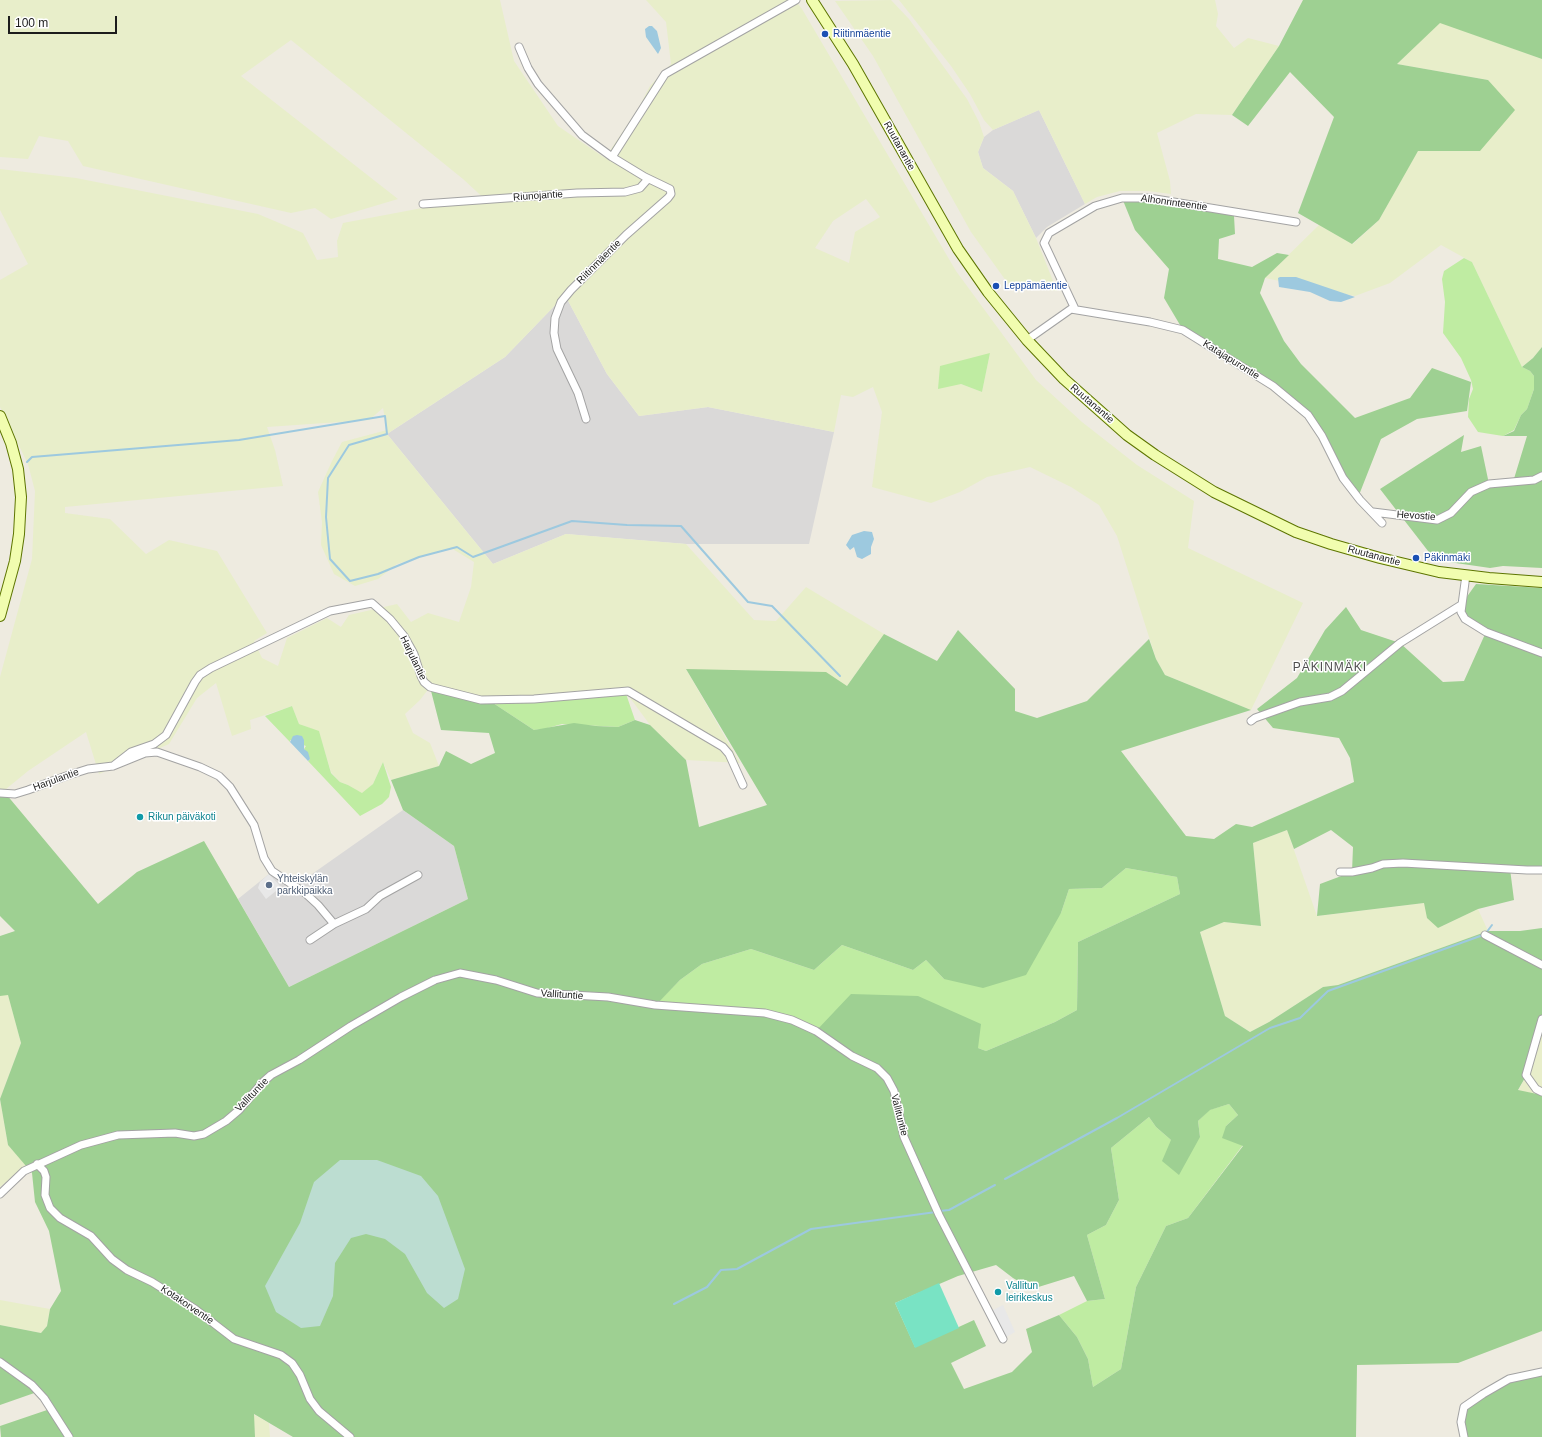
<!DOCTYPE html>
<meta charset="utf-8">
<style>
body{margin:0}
#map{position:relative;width:1542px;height:1437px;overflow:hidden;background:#eeebe0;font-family:Arial,sans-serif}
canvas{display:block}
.scale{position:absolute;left:8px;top:16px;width:109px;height:18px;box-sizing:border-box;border:2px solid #1c1c1c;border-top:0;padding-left:5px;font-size:12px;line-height:14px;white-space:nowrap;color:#1c1c1c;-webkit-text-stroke:3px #fff;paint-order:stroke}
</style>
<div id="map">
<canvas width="1542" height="1437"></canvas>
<div class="scale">100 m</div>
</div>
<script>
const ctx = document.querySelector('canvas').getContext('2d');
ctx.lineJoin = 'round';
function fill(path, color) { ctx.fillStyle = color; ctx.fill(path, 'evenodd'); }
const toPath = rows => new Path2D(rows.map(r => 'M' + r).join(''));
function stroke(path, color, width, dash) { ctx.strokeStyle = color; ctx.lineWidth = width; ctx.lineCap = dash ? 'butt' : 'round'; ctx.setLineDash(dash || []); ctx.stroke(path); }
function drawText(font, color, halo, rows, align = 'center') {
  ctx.font = font + ' Arial,sans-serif'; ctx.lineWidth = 3; ctx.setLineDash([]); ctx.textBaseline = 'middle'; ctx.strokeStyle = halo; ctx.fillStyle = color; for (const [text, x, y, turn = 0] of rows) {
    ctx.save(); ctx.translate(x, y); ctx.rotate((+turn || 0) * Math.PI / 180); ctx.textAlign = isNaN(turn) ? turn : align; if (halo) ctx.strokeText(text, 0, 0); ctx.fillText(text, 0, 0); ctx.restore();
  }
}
fill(toPath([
 [1039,110,1085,204,1047,227,1036,238,1013,191,983,168,978,152,984,137,993,130],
 [565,295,607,374,639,416,708,407,834,432,809,544,686,544,566,534,493,564,387,434,505,357],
 [403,810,454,846,468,899,289,987,238,899,269,874,295,886]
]), '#dad9d8');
fill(toPath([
 [0,0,500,0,514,61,558,126,605,158,638,109,650,86,671,64,666,22,646,0,795,0,802,9,956,271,1036,380,1082,422,1137,465,1194,501,1188,548,1303,603,1251,710,1165,675,1156,659,1117,536,1099,505,1071,487,1030,467,987,477,960,492,931,503,872,487,882,412,873,387,853,397,841,395,834,432,708,407,639,416,607,374,565,295,505,357,387,434,493,564,566,534,686,544,754,620,776,621,806,587,884,634,847,686,686,669,740,763,686,760,650,725,625,691,490,701,430,687,420,700,405,714,413,733,430,743,439,766,391,780,383,762,373,784,363,794,348,785,340,782,331,772,319,732,299,724,292,706,250,720,251,729,232,736,216,683,197,698,169,744,99,774,86,732,28,771,0,794,0,677,32,559,35,491,28,464,0,407,0,280,28,264,0,210,0,169,76,178,258,214,303,233,317,260,338,257,337,241,343,223,422,208,489,203,463,179,291,40,241,76,398,199,331,219,315,208,291,213,83,166,68,141,39,136,28,159,0,157],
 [866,199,880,217,855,232,849,263,815,248,833,221],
 [990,353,982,392,961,384],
 [383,408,387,430,342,442,332,461,318,492,322,522,321,545,334,574,355,586,378,579,397,564,451,548,474,562,471,587,459,622,428,613,411,622,397,604,349,615,341,627,327,618,287,638,278,666,262,658,254,641,267,633,217,551,169,540,146,554,110,519,65,513,65,507,283,486,275,450,267,427,369,420],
 [891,0,909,19,967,99,979,122,984,137,978,152,983,168,1013,191,1036,238,1057,291,1009,285,971,232,873,56,835,1],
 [899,0,1215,0,1218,14,1216,26,1234,48,1248,38,1279,46,1232,115,1196,114,1157,133,1170,181,1171,194,1148,191,1120,191,1097,197,1085,204,1039,110,993,130,984,120,970,94,951,66],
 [1440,22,1542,59,1542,347,1533,358,1522,367,1472,262,1441,245,1390,283,1355,296,1265,278,1319,225,1353,244,1379,220,1418,150,1480,151,1488,80,1397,64],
 [1287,830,1317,916,1424,903,1438,928,1478,909,1488,931,1338,985,1323,987,1269,1022,1250,1032,1225,1016,1200,932,1224,922,1261,926,1253,843],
 [0,994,8,994,21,1043,0,1099,8,1145,26,1165,0,1187],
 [1542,1031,1542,1095,1518,1091,1530,1069],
 [0,1300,50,1309,47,1326,41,1333,0,1325],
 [253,1414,269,1423,270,1437,255,1437]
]), '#e8eeca');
fill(toPath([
 [1464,258,1472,262,1522,367,1530,371,1534,376,1534,389,1527,409,1521,415,1514,430,1503,436,1478,432,1468,417,1469,399,1473,389,1471,380,1461,358,1443,333,1445,302,1442,279,1444,271],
 [990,353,982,392,961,384,938,389,940,366],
 [625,691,635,720,618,727,562,724,544,729,534,730,490,701],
 [292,706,299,724,319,731,331,773,340,782,348,785,362,793,373,784,383,762,391,787,389,797,382,804,360,816,308,761,310,759,304,749,306,746,290,740,290,742,265,716],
 [1126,868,1177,877,1180,894,1078,942,1077,1010,1055,1022,986,1051,978,1048,816,1031,655,1005,680,980,702,964,751,949,814,970,842,945,913,970,926,960,944,979,1061,913,1069,889,1102,888],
 [1229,1104,1238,1115,1226,1126,1243,1145,1188,1218,1166,1226,1136,1287,1121,1369,1093,1387,1088,1359,1077,1337,1059,1315,1087,1301,1105,1299,1087,1235,1106,1225,1119,1200,1111,1148,1149,1117,1156,1127,1171,1140,1200,1137,1198,1121,1209,1110]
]), '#bfeca2');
fill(toPath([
 [1303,0,1542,0,1542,59,1440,23,1397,64,1488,80,1515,110,1480,151,1418,151,1379,220,1352,244,1298,213,1334,117,1290,72,1248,126,1232,115,1279,46],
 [1122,198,1172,202,1234,216,1235,234,1219,239,1218,259,1252,267,1277,253,1289,255,1265,278,1260,293,1284,341,1301,364,1355,418,1410,398,1432,368,1471,382,1467,411,1417,419,1381,439,1359,495,1343,478,1308,415,1273,386,1183,330,1164,298,1169,269,1135,230],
 [1542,347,1542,568,1503,566,1490,568,1435,560,1380,489,1464,435,1461,452,1481,446,1489,484,1513,482,1527,436,1503,436,1514,431,1521,415,1527,409,1534,389,1534,376,1530,371,1522,367,1533,358],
 [1476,584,1542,588,1542,870,1510,869,1514,900,1478,909,1438,928,1427,918,1424,903,1317,916,1320,884,1352,872,1353,847,1331,830,1294,849,1287,830,1253,843,1261,926,1224,922,1200,932,1225,1016,1250,1032,1269,1022,1323,987,1338,985,1488,931,1520,931,1542,928,1542,1031,1530,1069,1518,1090,1542,1095,1542,1331,1458,1363,1357,1365,1356,1437,293,1437,254,1414,255,1437,1,1437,0,1426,50,1409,40,1391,0,1405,0,1325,41,1333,47,1326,50,1309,61,1291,49,1231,35,1202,32,1173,8,1145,0,1099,21,1043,8,995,0,996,0,936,15,931,0,916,0,793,6,794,98,904,137,872,204,841,289,987,468,899,454,846,403,810,391,780,439,766,446,751,471,764,495,753,489,733,441,730,430,687,490,701,534,730,574,723,596,726,618,727,635,720,650,725,686,760,699,827,767,805,686,669,826,672,847,686,884,634,937,661,958,630,1015,689,1015,711,1037,718,1087,701,1149,639,1156,659,1165,675,1251,710,1121,751,1186,836,1214,839,1236,824,1252,827,1354,782,1350,758,1339,738,1273,728,1257,709,1297,678,1325,630,1346,607,1361,630,1400,643,1443,682,1464,681,1486,632,1465,619,1461,605],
 [1126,868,1177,877,1180,894,1078,942,1077,1010,1055,1022,986,1051,978,1048,981,1024,918,996,851,994,816,1031,765,1013,656,1005,680,980,702,964,751,949,814,970,842,945,913,970,926,960,944,979,983,988,1026,975,1061,913,1069,889,1102,888],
 [1229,1104,1238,1115,1226,1126,1222,1138,1243,1146,1188,1218,1166,1226,1136,1287,1121,1369,1093,1387,1088,1359,1077,1337,1059,1315,1026,1329,1032,1352,1012,1372,964,1389,951,1363,986,1346,974,1320,915,1347,895,1303,958,1276,996,1265,1013,1278,1032,1289,1074,1276,1087,1301,1105,1299,1087,1235,1106,1225,1119,1200,1111,1148,1149,1117,1156,1127,1171,1140,1162,1161,1179,1175,1200,1137,1198,1121,1210,1110],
 [1542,1373,1542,1437,1464,1437,1464,1407,1498,1386]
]), '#9ed092');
fill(toPath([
 [340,1160,377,1160,421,1176,438,1196,465,1269,458,1299,444,1308,427,1293,405,1254,385,1239,366,1234,351,1238,335,1263,333,1296,320,1326,301,1328,276,1312,265,1286,300,1223,314,1182]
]), '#bcddd1');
fill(toPath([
 [939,1283,959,1328,915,1348,895,1303]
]), '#79e3c4');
fill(toPath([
 [269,874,281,887,266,899,258,888,260,882],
 [1003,1305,1015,1332,1003,1339,989,1312]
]), '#e8e8e8');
fill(toPath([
 [649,26,652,26,657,31,661,48,658,54,646,37,645,29],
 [1280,277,1296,277,1355,297,1341,302,1330,301,1310,292,1279,287,1278,278],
 [864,531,872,532,874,539,871,547,871,554,862,559,857,557,854,547,850,550,846,545,852,535],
 [297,735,302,736,304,740,304,749,308,752,310,759,308,761,290,742,293,736]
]), '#9dc9df');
stroke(toPath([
 [27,462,32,457,239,440,385,416,387,434,349,445,328,478,326,517,330,559,350,581,378,574,419,557,457,547,473,557,572,521,627,525,681,526,748,602,772,606,840,676],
 [1486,933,1492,925],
 [1005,1179,1117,1118,1270,1028,1300,1018,1328,991,1483,935],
 [940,1211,949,1210,995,1185],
 [674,1304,707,1287,721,1270,737,1269,811,1229,936,1212]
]), '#9dc9df', 2);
const street = toPath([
 [519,47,528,68,538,84,582,135,612,157,645,177,670,189,671,194,668,198,626,235,571,290,561,302,555,318,554,333,557,349,578,393,586,419],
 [612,157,665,74,796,0],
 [423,204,577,193,625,192,640,188,648,179],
 [1075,309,1044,243,1049,233,1095,206,1122,198,1149,198,1296,222],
 [1027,340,1071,309,1150,322,1183,330,1273,386,1308,415,1322,436,1343,478,1360,500,1382,523],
 [1373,512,1437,520,1451,513,1471,492,1489,484,1534,480,1542,476],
 [1466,575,1461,612,1465,619,1486,632,1542,653],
 [1251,721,1255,718,1300,702,1330,697,1342,691,1400,643,1461,605],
 [113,766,131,752,154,744,166,735,195,682,200,675,211,668,330,611,372,603,390,619,404,636,414,654,421,676,424,682,430,687,481,700,534,699,628,691,723,747,729,754,743,785],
 [0,793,15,794,28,790,69,775,88,769,113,766,145,753,157,752,200,767,219,776,230,787,254,825,264,858,272,871,305,893,318,905,334,924],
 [1340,872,1352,872,1372,868,1383,864,1403,863,1527,870,1542,870],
 [1485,935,1542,965],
 [310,940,334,924,366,909,380,896,418,875],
 [1542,1019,1526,1075,1536,1089,1542,1092],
 [37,1164,44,1171,46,1177,45,1195,50,1208,60,1218,91,1236,112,1259,127,1270,152,1282,195,1309,234,1339,281,1355,292,1363,300,1375,310,1399,319,1411,350,1437],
 [0,1194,24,1171,81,1145,118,1135,175,1133,194,1136,204,1134,226,1121,239,1110,263,1082,271,1075,299,1060,351,1026,401,997,435,980,460,973,496,980,537,993,608,997,655,1005,765,1013,792,1020,816,1031,852,1056,877,1068,887,1078,894,1091,904,1137,939,1215,1003,1339],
 [0,1362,32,1385,44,1398,69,1437],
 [1464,1437,1461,1422,1464,1407,1483,1394,1509,1379,1542,1372]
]);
const secondary = toPath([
 [812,0,853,64,958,249,988,292,1027,340,1064,379,1127,435,1155,455,1214,492,1296,532,1331,544,1380,558,1439,572,1489,578,1542,582],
 [0,416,11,443,18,469,21,497,19,534,15,561,0,616]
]);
stroke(street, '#a3a3a3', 9);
stroke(secondary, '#5d7500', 12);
stroke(street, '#fff', 7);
stroke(secondary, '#f1fdaf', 10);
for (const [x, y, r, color] of [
 [825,34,4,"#1a4fb4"],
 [996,286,4,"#1a4fb4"],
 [1416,558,4,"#1a4fb4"],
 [140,817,4,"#0f9aa8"],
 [269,885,4,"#5c6f8a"],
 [998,1292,4,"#0f9aa8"]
]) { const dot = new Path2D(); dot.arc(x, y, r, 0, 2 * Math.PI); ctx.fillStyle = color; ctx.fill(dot); stroke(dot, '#fff', 1.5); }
drawText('10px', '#164399', '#fff', [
 ["Riitinmäentie",833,34],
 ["Leppämäentie",1004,286],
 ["Päkinmäki",1424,558]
], 'left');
drawText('10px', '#1c1c1c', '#fff', [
 ["Ruutanantie",899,146,61],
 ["Riunojantie",538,196,-4],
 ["Alhonrinteentie",1174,203,8],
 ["Riitinmäentie",599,262,-45],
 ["Katajapurontie",1231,360,32],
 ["Ruutanantie",1092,404,41],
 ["Hevostie",1416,516,4],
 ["Ruutanantie",1374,556,15],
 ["Harjulantie",413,658,64],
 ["Harjulantie",56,780,-20],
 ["Vallituntie",562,995,4],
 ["Vallituntie",252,1095,-46],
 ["Vallituntie",899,1115,76],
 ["Kotakorventie",187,1305,34]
]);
drawText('10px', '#0d838f', '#fff', [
 ["Rikun päiväkoti",148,817],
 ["Vallitun",1006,1286],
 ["leirikeskus",1006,1298]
], 'left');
drawText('10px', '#4e5e75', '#fff', [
 ["Yhteiskylän",277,879],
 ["parkkipaikka",277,891]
], 'left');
ctx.letterSpacing = '1px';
drawText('12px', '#4f4f4f', '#fff', [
 ["PÄKINMÄKI",1330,668]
]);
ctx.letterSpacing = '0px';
</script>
